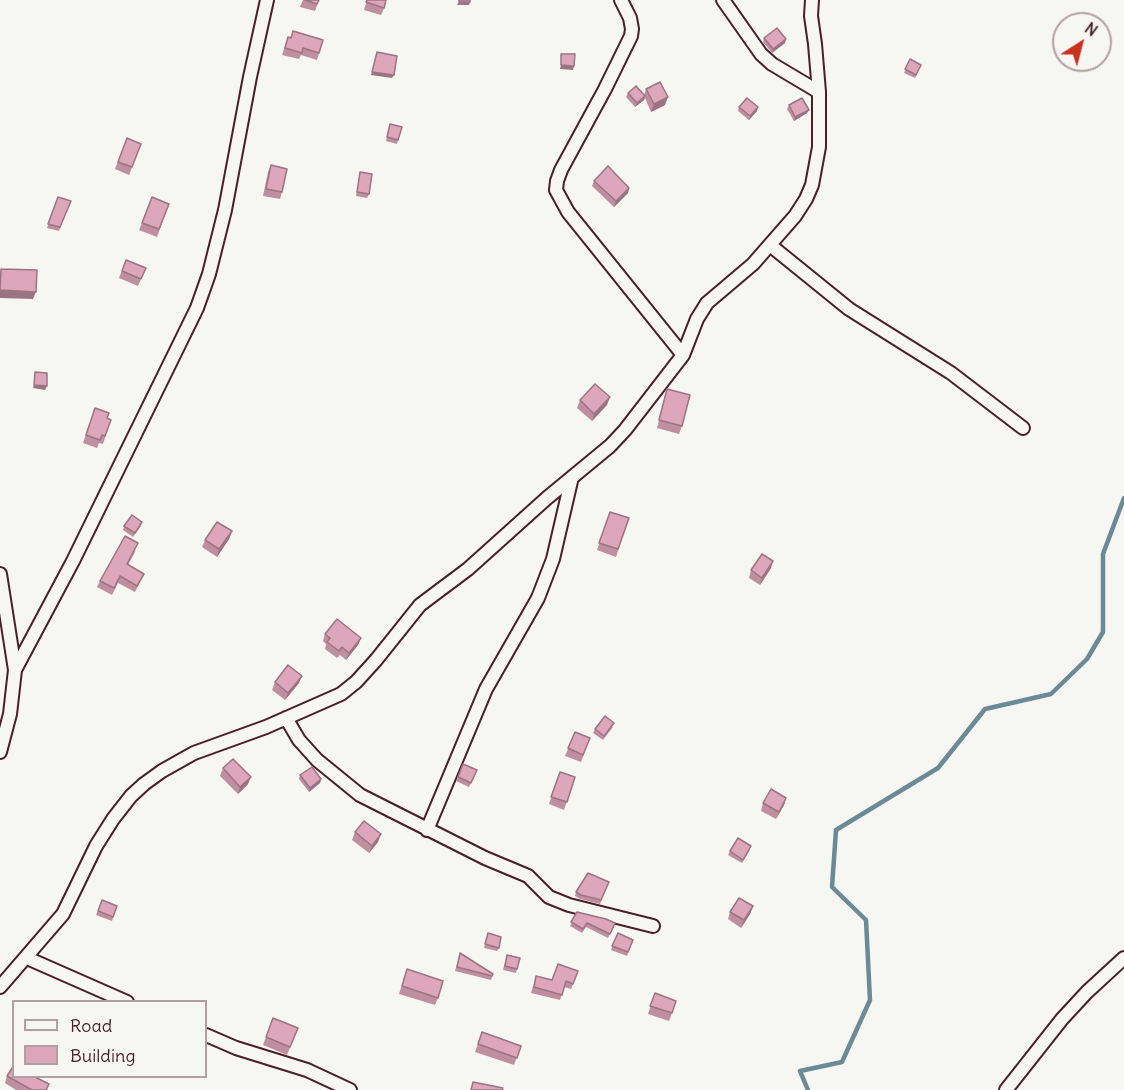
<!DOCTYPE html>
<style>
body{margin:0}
#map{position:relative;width:1124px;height:1090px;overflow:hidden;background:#f6f6f2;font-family:Delius,sans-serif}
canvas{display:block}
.legend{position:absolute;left:12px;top:1000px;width:195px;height:78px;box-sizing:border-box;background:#f6f6f2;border:2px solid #b1a0a2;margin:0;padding:8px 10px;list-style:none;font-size:18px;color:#4a1f2b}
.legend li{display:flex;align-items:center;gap:12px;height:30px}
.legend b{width:30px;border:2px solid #b1a0a2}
.north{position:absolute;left:1052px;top:12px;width:60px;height:60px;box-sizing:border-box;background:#f6f6f2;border:2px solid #b1a0a2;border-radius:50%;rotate:36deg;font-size:16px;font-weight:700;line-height:24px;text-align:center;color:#4a1f2b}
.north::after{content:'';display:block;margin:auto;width:21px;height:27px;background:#c8321e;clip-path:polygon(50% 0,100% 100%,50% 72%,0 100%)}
</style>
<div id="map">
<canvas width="1124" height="1090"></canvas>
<ul class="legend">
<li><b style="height:8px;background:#f6f6f2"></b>Road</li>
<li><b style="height:16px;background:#dea6ba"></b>Building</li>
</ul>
<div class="north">N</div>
</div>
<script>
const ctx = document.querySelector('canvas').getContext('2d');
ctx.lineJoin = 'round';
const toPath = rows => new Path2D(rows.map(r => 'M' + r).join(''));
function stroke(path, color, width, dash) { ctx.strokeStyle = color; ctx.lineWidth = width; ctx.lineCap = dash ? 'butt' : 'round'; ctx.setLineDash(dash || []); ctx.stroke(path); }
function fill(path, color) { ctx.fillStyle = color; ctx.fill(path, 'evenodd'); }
stroke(toPath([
 [808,1090,800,1071,842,1062,870,1000,866,920,832,887,836,830,938,768,985,709,1051,694,1087,659,1103,632,1103,554,1124,498]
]), '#6b8a95', 4.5);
const minor = toPath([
 [621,0,630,18,632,29,631,36,605,89,561,170,557,181,556,190,568,212,683,355],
 [723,0,761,54,772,64,819,92],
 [770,245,849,309,951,373,1023,428],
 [0,574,15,670,10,714,0,752],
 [15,670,73,561,197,308,209,274,225,210,250,77,267,0],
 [286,718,299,740,317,760,360,795,485,858,528,876,549,897,569,905,653,926],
 [427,830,486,689,538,598,553,559,572,477],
 [27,958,127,1002],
 [0,987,63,914,96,846,113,819,131,796,144,784,162,771,194,753,266,727,341,694,356,682,376,660,420,605,468,569,547,498,610,446,625,430,683,355,697,319,707,303,753,264,795,216,806,199,812,185,819,147,819,92,815,44,811,16,812,0],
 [206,1035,236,1048,307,1070,350,1090],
 [1006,1090,1062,1019,1087,992,1124,958]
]);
stroke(minor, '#4a1f2b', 16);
stroke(minor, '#f6f6f2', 12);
fill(toPath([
 [303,0,319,0,315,11,300,7],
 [367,0,384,8,381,15,364,10],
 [293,31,319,53,317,60,301,55,299,59,282,55,288,37,291,38],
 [764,38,785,43,772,53,763,42],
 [910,59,921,65,915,78,904,73],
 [646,89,665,105,651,112,645,98,644,100,635,107,626,97,628,93,644,95],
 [789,105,807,113,794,121,787,109],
 [739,107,757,111,749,120,738,111],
 [390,124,398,140,397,144,386,141],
 [127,138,141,144,129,175,115,169],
 [271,165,282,192,280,199,263,196,268,172],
 [360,172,369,194,367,198,356,196],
 [594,181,629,188,628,193,614,207,592,186],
 [58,197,71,201,59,231,47,228],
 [169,204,157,237,139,230,142,223],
 [126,260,146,268,138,286,119,278],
 [667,389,682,426,679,434,657,428],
 [580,400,607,405,592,421,577,408],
 [95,408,107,418,111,420,103,444,99,443,97,448,83,443],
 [610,512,629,518,616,557,597,550],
 [124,526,141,526,133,537,123,530],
 [232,531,229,539,217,557,202,547,205,540],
 [136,550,128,565,144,574,135,592,118,583,112,595,97,587,100,581],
 [771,568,760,585,749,578,751,570],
 [325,634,361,638,358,645,346,660,340,655,337,658,325,649,326,644,323,641],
 [275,682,299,683,285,700,272,690],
 [613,727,603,740,593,733,595,729],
 [575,732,590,738,581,762,565,756],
 [463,764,477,770,469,787,456,781],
 [223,768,248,784,238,794,220,776],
 [560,772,575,777,564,810,549,804],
 [300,775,321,779,320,783,309,792,299,779],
 [786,798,784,805,776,819,761,811,763,803],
 [355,832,378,842,369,853,352,840],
 [750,850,742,863,728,855,730,851],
 [609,882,600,904,580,899,575,896,576,892],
 [102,900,117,906,112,921,96,915],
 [753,906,750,914,741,928,728,919,730,912],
 [577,912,614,927,608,938,586,927,582,933,570,926],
 [488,933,499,948,497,951,484,948],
 [618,933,633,940,627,956,611,950],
 [507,955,517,969,516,973,503,970],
 [459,957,493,974,491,980,455,971],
 [407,969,438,998,435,1005,399,994],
 [578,971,571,989,564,987,560,1000,531,993,536,976,552,980],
 [655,993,672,1013,669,1021,648,1014],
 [273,1018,298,1028,287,1055,263,1045],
 [482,1032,521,1046,514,1065,475,1052],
 [7,1076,49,1084,47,1090,16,1090,5,1083]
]), '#bf8fa0');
fill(toPath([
 [459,2,470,2,469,5,457,5],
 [786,39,785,43,772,53,773,49],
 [561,65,574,66,573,70,560,69],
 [372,72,394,75,392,78,371,75],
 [645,96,644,100,635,107,637,103],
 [668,97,665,105,651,112,654,104],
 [758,107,757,111,749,120,750,116],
 [809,110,807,113,794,121,795,117],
 [629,188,628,193,614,207,616,201],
 [0,290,36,292,33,299,0,298],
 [34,385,47,386,45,390,33,388],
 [610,397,607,405,592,421,594,414],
 [232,531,229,539,217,557,219,549],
 [773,561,771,568,760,585,762,578],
 [361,638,358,645,346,660,349,653],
 [302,676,299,683,285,700,288,693],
 [251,777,248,784,238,794,240,787],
 [321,779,320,783,309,792,310,788],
 [786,798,784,805,776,819,779,812],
 [381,834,378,842,369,853,372,846],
 [753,906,750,914,741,928,744,920]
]), '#9b7482');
const building = toPath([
 [305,0,319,0,317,4,305,0],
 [367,0,386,0,384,8,366,2,367,0],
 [459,0,470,0,470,2,459,2,459,0],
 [777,28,786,39,773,49,764,38,777,28],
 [293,31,323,40,319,53,303,48,302,53,285,48,288,37,291,38,293,31],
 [377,52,397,56,394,75,372,72,377,52],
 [561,54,575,54,574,66,561,65,561,54],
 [910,59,921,65,916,75,905,69,910,59],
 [660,82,668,97,654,104,646,89,660,82],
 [636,86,645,96,637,103,628,93,636,86],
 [747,98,758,107,750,116,739,107,747,98],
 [802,98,809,110,795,117,789,105,802,98],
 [390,124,402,127,398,140,387,137,390,124],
 [127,138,141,144,132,167,118,162,127,138],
 [271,165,287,169,282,192,266,189,271,165],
 [608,166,629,188,616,201,594,181,608,166],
 [360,172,372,174,369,194,357,192,360,172],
 [58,197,71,201,60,227,48,224,58,197],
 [152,197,169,204,159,229,142,223,152,197],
 [126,260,146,268,141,279,122,271,126,260],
 [1,269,37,270,36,292,0,290,1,269],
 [35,372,47,373,47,386,34,385,35,372],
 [595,384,610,397,594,414,580,400,595,384],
 [667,389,690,395,682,426,659,420,667,389],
 [95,408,109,413,107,418,111,420,105,436,102,435,100,440,86,435,95,408],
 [610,512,629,518,618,549,599,543,610,512],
 [132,515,142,522,135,533,124,526,132,515],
 [217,522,232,531,219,549,205,540,217,522],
 [125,536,138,543,127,564,144,574,137,586,120,576,114,588,100,581,125,536],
 [762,554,773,561,762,578,751,570,762,554],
 [337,619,361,638,349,653,342,647,339,651,327,642,330,638,325,634,337,619],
 [288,665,302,676,288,693,275,682,288,665],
 [605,716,614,723,604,736,595,729,605,716],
 [575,732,590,738,583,755,568,748,575,732],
 [233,759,251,777,240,787,223,768,233,759],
 [463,764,477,770,471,783,458,777,463,764],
 [312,767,321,779,310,788,300,775,312,767],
 [560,772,575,777,567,802,551,797,560,772],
 [771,789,786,798,779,812,763,803,771,789],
 [364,821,381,834,372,846,355,832,364,821],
 [738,838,751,846,743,860,730,851,738,838],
 [588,873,609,882,601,900,581,895,576,892,588,873],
 [739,898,753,906,744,920,730,912,739,898],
 [102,900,117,906,113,917,98,911,102,900],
 [577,912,606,919,615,923,610,934,587,923,583,929,571,922,577,912],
 [488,933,501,937,499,948,485,944,488,933],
 [618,933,633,940,628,952,612,946,618,933],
 [460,953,493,974,492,976,457,967,460,953],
 [507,955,520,958,517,969,505,966,507,955],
 [558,964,578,971,573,984,566,981,562,995,534,987,536,976,552,980,558,964],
 [407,969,443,981,438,998,402,986,407,969],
 [655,993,676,1001,672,1013,650,1006,655,993],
 [273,1018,298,1028,290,1047,266,1037,273,1018],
 [482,1032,521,1046,517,1058,478,1044,482,1032],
 [14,1065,14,1077,35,1077,49,1084,46,1090,32,1090,7,1076,14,1065],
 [473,1082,503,1088,502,1090,471,1090,473,1082]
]);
fill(building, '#dea6ba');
stroke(building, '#9b7482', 1.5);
</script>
